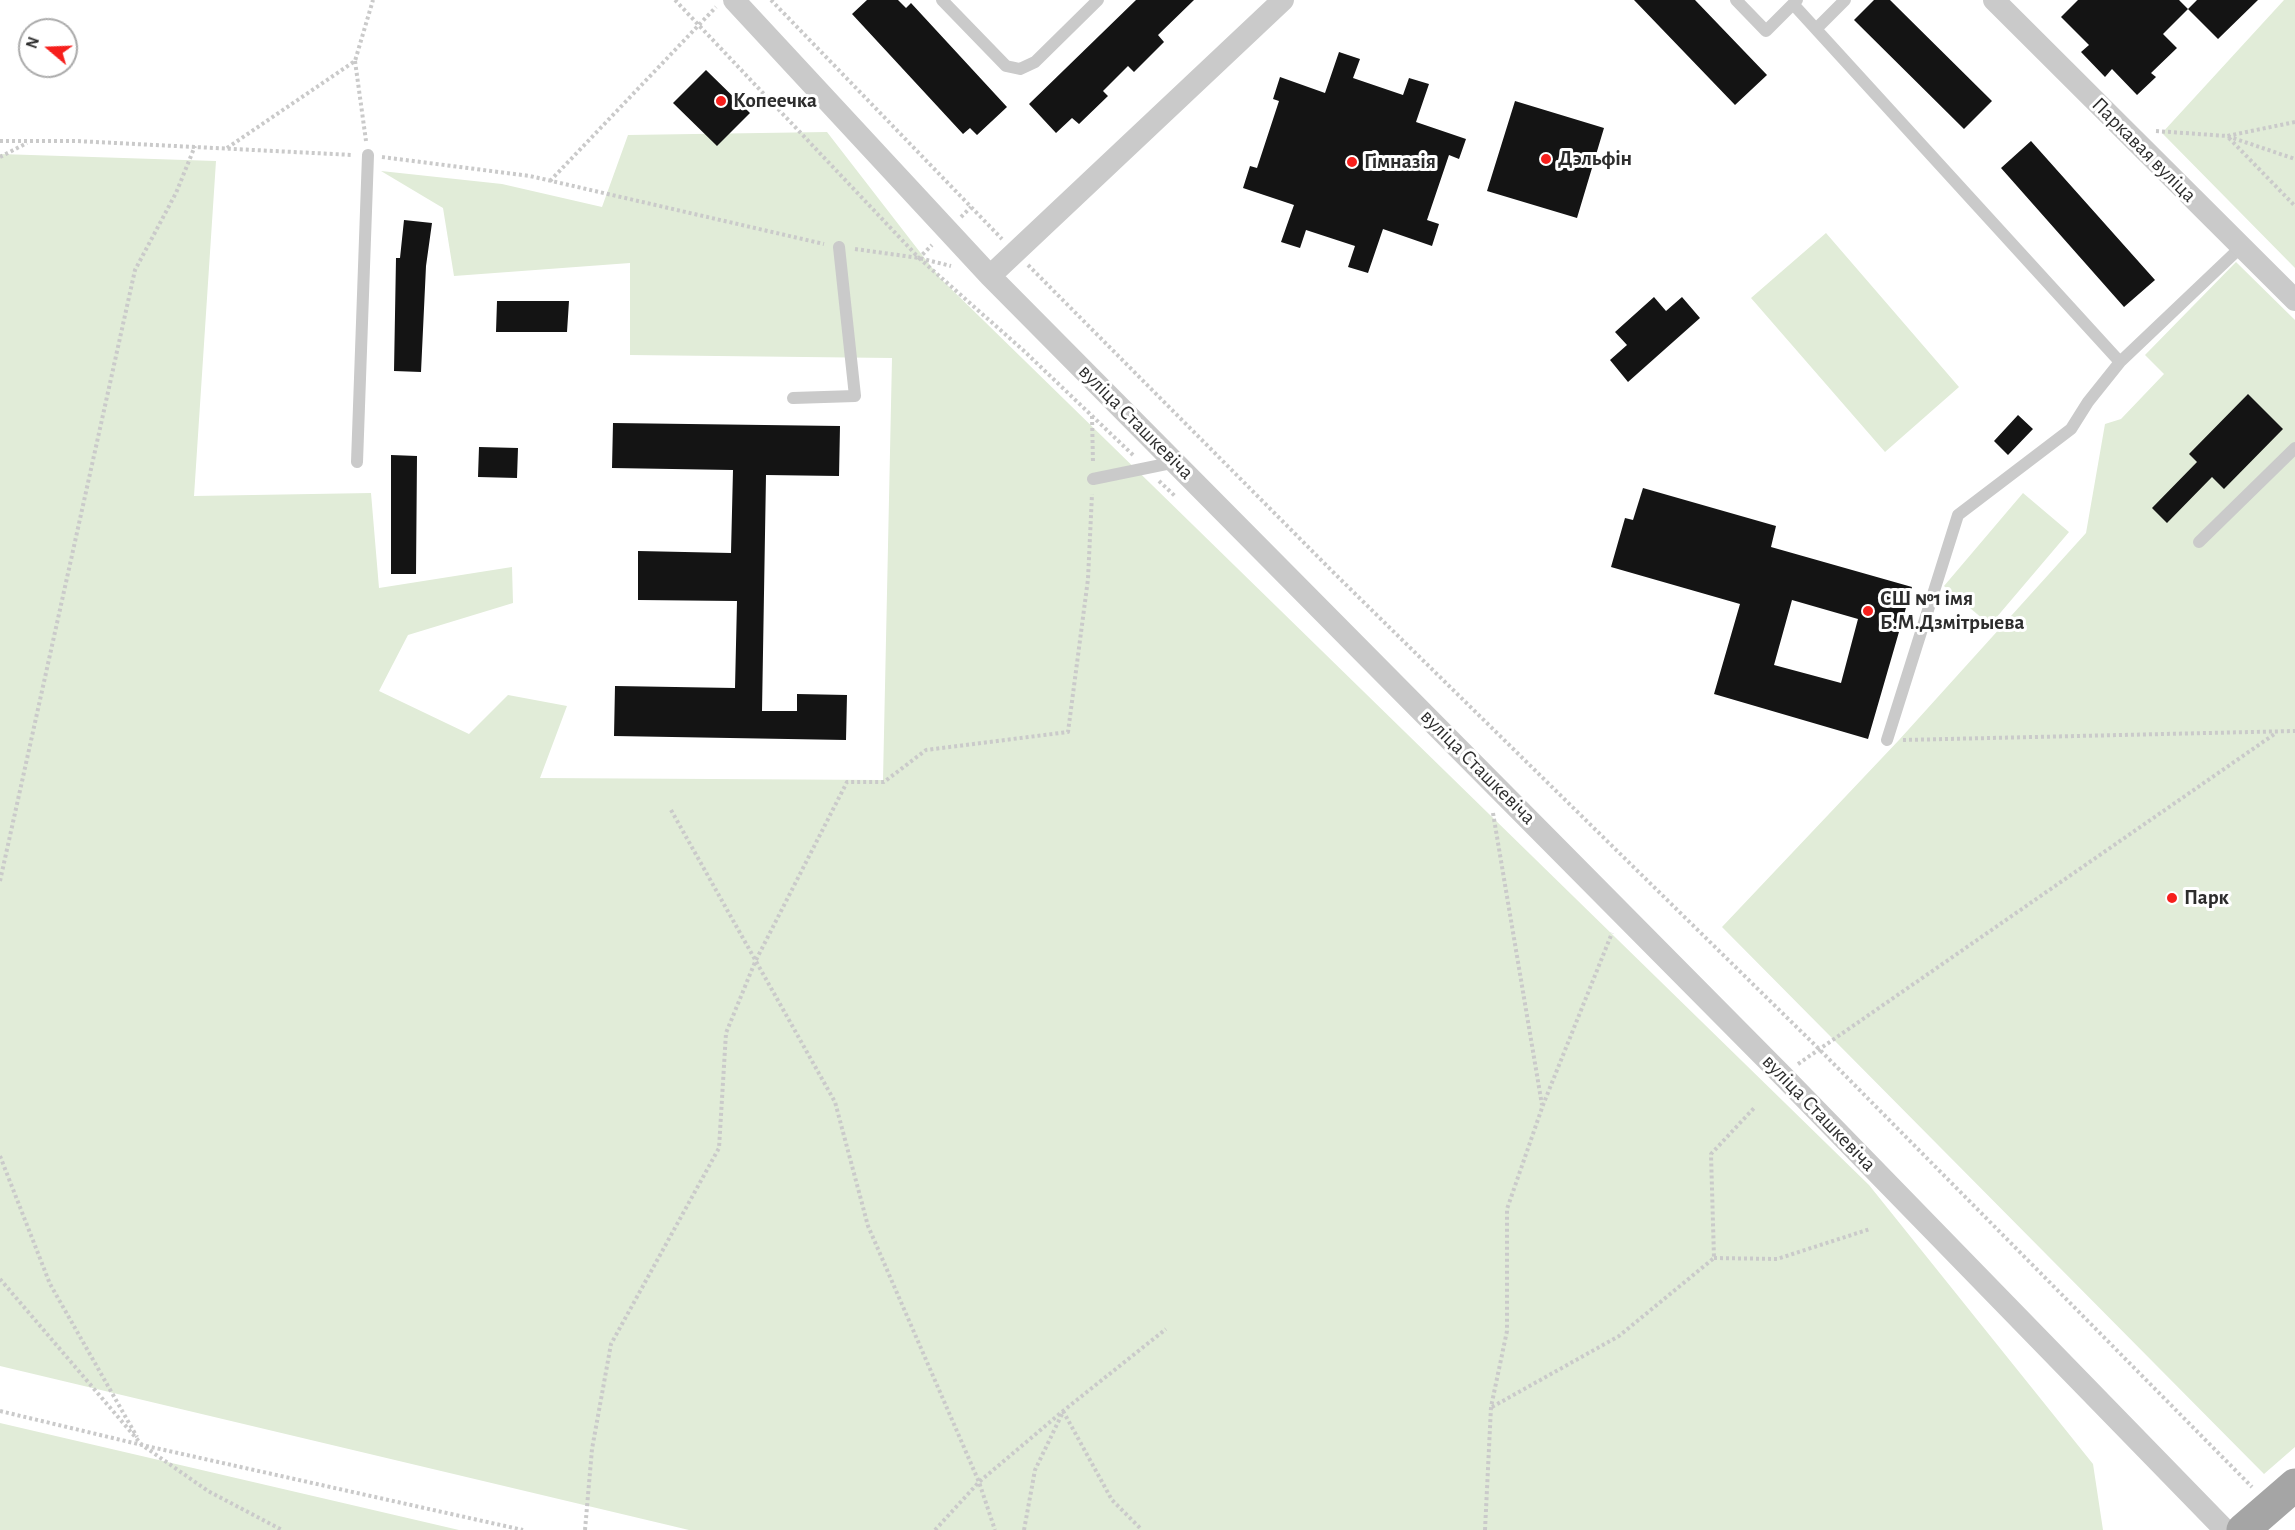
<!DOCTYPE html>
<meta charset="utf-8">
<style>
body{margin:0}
#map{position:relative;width:2295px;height:1530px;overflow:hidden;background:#fff;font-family:"Alegreya Sans",sans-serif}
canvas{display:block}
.north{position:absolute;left:18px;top:18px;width:60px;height:60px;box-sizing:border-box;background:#fff;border:2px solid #ababab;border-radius:50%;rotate:289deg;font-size:16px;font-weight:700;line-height:24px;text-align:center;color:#2d2d2d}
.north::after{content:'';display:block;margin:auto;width:21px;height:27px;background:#f61f1c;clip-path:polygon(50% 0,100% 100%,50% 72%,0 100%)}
</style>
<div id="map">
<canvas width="2295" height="1530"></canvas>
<div class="north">N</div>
</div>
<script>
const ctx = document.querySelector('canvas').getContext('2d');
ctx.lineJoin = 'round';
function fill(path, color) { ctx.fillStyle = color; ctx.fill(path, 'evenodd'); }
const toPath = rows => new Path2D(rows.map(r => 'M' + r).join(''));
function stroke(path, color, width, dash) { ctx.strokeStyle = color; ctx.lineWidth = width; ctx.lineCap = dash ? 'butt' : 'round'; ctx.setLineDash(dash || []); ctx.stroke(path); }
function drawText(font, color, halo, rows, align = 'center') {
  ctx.font = font + ' "Alegreya Sans",sans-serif'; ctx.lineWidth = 6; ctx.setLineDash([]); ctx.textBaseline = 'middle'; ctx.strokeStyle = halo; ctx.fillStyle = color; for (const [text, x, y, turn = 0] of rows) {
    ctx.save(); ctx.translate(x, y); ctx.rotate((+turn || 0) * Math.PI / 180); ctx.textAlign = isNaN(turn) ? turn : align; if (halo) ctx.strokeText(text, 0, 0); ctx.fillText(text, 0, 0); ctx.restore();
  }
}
fill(toPath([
 [2284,0,2295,0,2295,268,2162,133],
 [827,132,940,278,1869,1185,2093,1464,2103,1530,689,1530,0,1366,0,154,216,161,194,496,371,493,379,588,512,567,513,603,408,635,379,691,469,734,508,695,567,706,540,778,883,780,892,358,630,355,630,263,454,276,443,208,381,171,502,184,602,207,628,135],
 [1826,233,1959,387,1885,452,1751,298],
 [2236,262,2295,320,2295,1447,2264,1474,1722,927,1899,740,2086,533,2105,424,2121,419,2164,374,2145,355],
 [2023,493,2069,532,1990,625,1944,586],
 [0,1423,459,1530,0,1530]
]), '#e1ecd8');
fill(toPath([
 [867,0,898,0,906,8,911,3,1007,107,977,135,970,128,963,134,852,14],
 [1136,0,1194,0,1158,35,1164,42,1134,72,1128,66,1103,91,1108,96,1079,124,1072,118,1056,133,1029,104],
 [1634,0,1695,0,1767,75,1735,105],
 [1874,0,1890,0,1992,101,1964,129,1854,20],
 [2078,0,2179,0,2188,9,2163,34,2177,48,2151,73,2156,77,2137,95,2112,69,2105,77,2081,52,2089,45,2061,17],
 [2197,0,2258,0,2218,39,2188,9],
 [1339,52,1360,59,1353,78,1403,95,1409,78,1429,84,1416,122,1466,139,1459,159,1449,155,1427,220,1439,224,1432,246,1383,229,1368,273,1348,267,1355,246,1306,230,1300,248,1281,242,1294,205,1243,188,1250,166,1257,168,1279,101,1273,99,1280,77,1325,93],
 [706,70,750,113,717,146,673,103],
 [1515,101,1604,128,1577,218,1487,191],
 [2031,141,2155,280,2124,307,2001,168],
 [404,220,432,223,426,266,421,372,394,371,396,258,400,258],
 [1654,297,1666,311,1682,297,1700,318,1628,382,1610,360,1627,345,1615,332],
 [497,301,569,301,567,332,496,332],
 [2248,394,2283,429,2224,489,2212,477,2167,523,2152,508,2197,462,2189,454],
 [2018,415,2033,429,2008,455,1994,441],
 [613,423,840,426,839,476,766,475,762,711,797,711,797,694,847,695,846,740,614,736,615,686,735,688,737,601,638,600,638,551,731,553,733,470,612,468],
 [479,447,518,448,517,478,478,477],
 [391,455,417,456,416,574,391,574],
 [1643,488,1776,526,1771,547,1912,587,1868,739,1714,694,1740,604,1611,567,1625,518,1633,520],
 [1792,600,1858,619,1841,683,1774,665]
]), '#141414');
stroke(toPath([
 [675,0,919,258,932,245],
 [771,0,1002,239],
 [355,61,366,141],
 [2295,122,2227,136,2295,206],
 [2156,131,2227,136,2295,159],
 [0,141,76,141,353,155],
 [227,148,355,61,373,0],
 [0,157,27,143],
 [382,157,530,176,824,244],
 [550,181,716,7],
 [961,217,971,207],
 [855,249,919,258,951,266],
 [919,258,1023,350,1133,455],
 [1028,265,1334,573,1819,1049,2252,1487],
 [1092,416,1093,463],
 [1159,481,1176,497],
 [1903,740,2295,731],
 [671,810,835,1102,868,1226,979,1482,995,1530],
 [1493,813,1542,1105],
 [0,881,135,270,176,193,195,146],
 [1798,1064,2276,733],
 [0,1156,50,1284,137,1437],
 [1714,1258,1777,1259,1870,1229],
 [0,1279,142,1445,208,1491,282,1530],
 [1492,1407,1619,1336,1714,1258,1711,1154,1755,1107],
 [0,1411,142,1445,523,1530],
 [1063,1411,1112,1500,1142,1530],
 [585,1530,592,1449,611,1344,719,1148,726,1033,755,962,847,782,884,782,926,750,1068,732,1088,579,1092,494],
 [935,1530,979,1482,1063,1411,1166,1329],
 [1024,1530,1035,1470,1062,1414],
 [1485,1530,1491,1407,1507,1331,1507,1209,1543,1105,1612,933]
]), '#cacaca', 4, [3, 3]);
stroke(toPath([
 [942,0,1006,66,1020,69,1035,62,1098,0],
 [1736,0,1766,31,1797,0],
 [1793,4,2120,362],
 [1816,29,1845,0],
 [793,398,855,396,839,247],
 [357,462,368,155],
 [1093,479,1176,462],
 [2199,542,2295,448],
 [1887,740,1958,515,2071,429,2088,402,2120,362,2241,247]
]), '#cacaca', 12);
stroke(toPath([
 [734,0,990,276,1782,1075,2225,1530],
 [1994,0,2295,300],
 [990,276,1283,0]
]), '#cacaca', 22);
stroke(toPath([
 [2243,1530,2295,1485]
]), '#a5a5a5', 33);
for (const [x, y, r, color] of [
 [721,101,6,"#f61f1c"],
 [1546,159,6,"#f61f1c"],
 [1352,162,6,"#f61f1c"],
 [1868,611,6,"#f61f1c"],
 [2172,898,6,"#f61f1c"]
]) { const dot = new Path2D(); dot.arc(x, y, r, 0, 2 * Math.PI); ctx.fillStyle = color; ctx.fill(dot); stroke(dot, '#fff', 2); }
drawText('bold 21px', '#2d2d2d', '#fff', [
 ["Копеечка",733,101],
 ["Дэльфін",1558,159],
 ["Гімназія",1364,162],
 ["СШ №1 імя",1880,599],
 ["Б.М.Дзмітрыева",1880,623],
 ["Парк",2184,898]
], 'left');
drawText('21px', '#2d2d2d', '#fff', [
 ["Паркавая вуліца",2144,150,45],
 ["вуліца Сташкевіча",1136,422,45],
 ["вуліца Сташкевіча",1478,767,45],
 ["вуліца Сташкевіча",1819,1113,46]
]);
</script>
